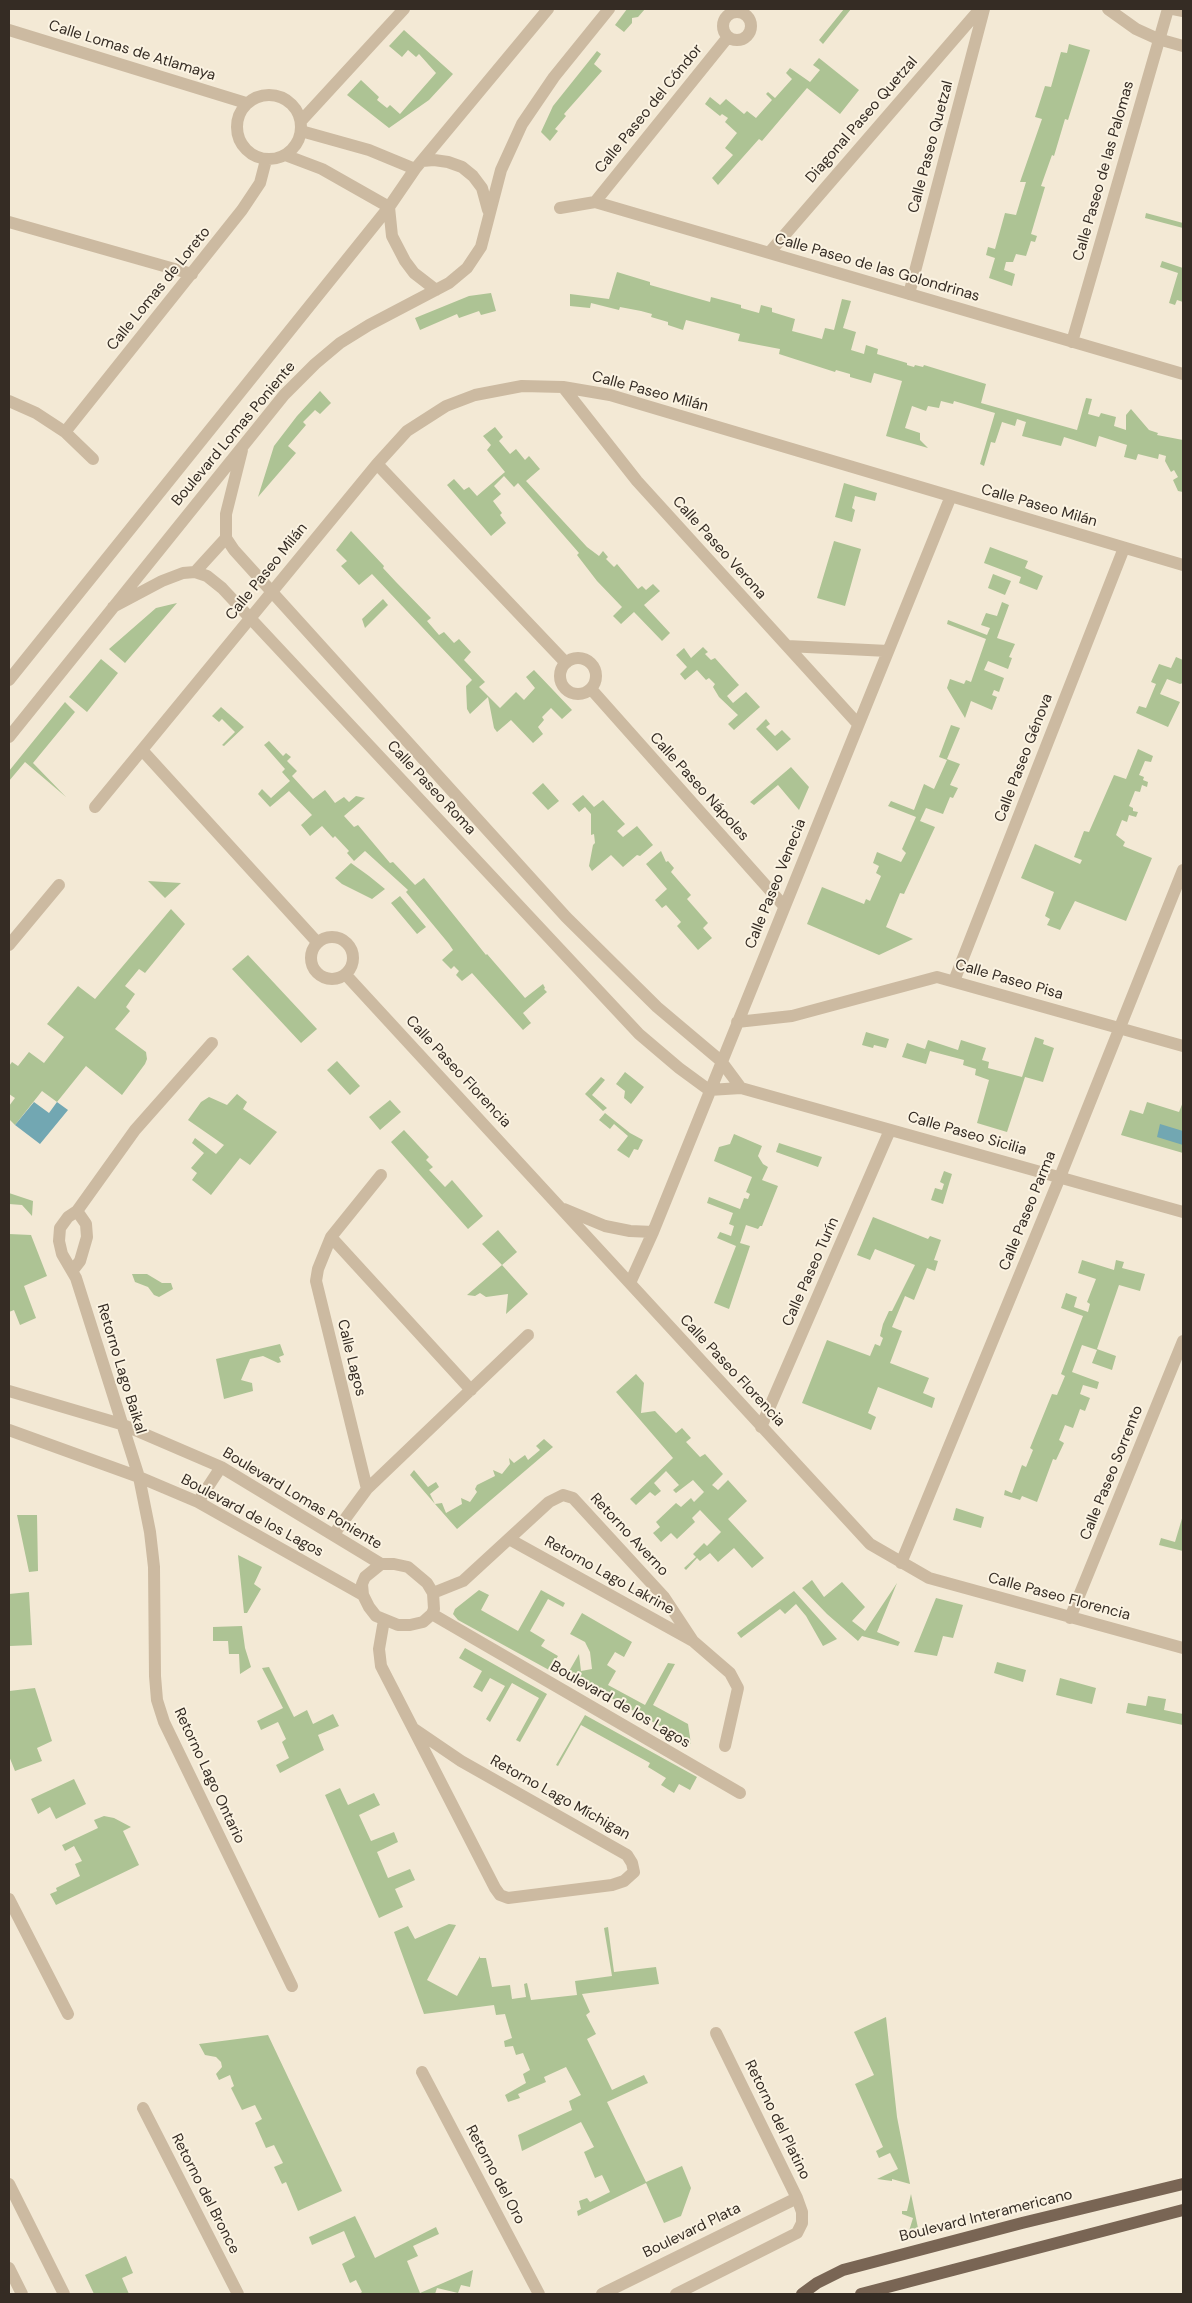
<!DOCTYPE html>
<meta charset="utf-8">
<style>
body{margin:0}
#map{position:relative;width:1192px;height:2303px;overflow:hidden;background:#f3e9d5;font-family:"DM Sans",sans-serif}
canvas{display:block}
.frame{position:absolute;inset:0;border:10px solid #352c24;pointer-events:none}
</style>
<div id="map">
<canvas width="1192" height="2303"></canvas>
<div class="frame"></div>
</div>
<script>
const ctx = document.querySelector('canvas').getContext('2d');
ctx.lineJoin = 'round';
function fill(path, color) { ctx.fillStyle = color; ctx.fill(path, 'evenodd'); }
const toPath = rows => new Path2D(rows.map(r => 'M' + r).join(''));
function stroke(path, color, width, dash) { ctx.strokeStyle = color; ctx.lineWidth = width; ctx.lineCap = dash ? 'butt' : 'round'; ctx.setLineDash(dash || []); ctx.stroke(path); }
function drawText(font, color, halo, rows, align = 'center') {
  ctx.font = font + ' "DM Sans",sans-serif'; ctx.lineWidth = 4; ctx.setLineDash([]); ctx.textBaseline = 'middle'; ctx.strokeStyle = halo; ctx.fillStyle = color; for (const [text, x, y, turn = 0] of rows) {
    ctx.save(); ctx.translate(x, y); ctx.rotate((+turn || 0) * Math.PI / 180); ctx.textAlign = isNaN(turn) ? turn : align; if (halo) ctx.strokeText(text, 0, 0); ctx.fillText(text, 0, 0); ctx.restore();
  }
}
fill(toPath([
 [627,9,645,9,638,17,632,18,632,23,624,32,615,25],
 [844,9,851,9,823,44,819,40],
 [404,30,453,74,429,100,389,128,347,95,361,80,379,97,377,100,387,108,390,105,400,114,436,73,419,54,416,57,408,50,402,57,389,46],
 [1069,44,1090,50,1068,120,1065,119,1054,156,1052,155,1041,186,1045,187,1031,234,1037,236,1035,242,1031,241,1026,256,1016,254,1013,262,1006,262,1004,270,1015,274,1012,286,989,278,995,258,986,255,988,247,995,249,1005,213,1016,215,1026,182,1020,182,1042,119,1035,117,1045,86,1051,87,1061,52,1067,53],
 [597,51,601,54,594,64,602,71,564,114,566,116,555,129,558,131,550,141,541,132,553,106],
 [819,58,859,90,840,114,807,88,762,141,759,139,718,185,712,178,733,155,725,148,737,133,725,122,728,118,722,114,720,116,705,104,710,97,720,105,726,99,744,114,747,111,756,118,772,100,766,94,768,92,775,98,792,79,786,73,790,68,810,82,820,70,813,65],
 [1146,213,1183,223,1183,228,1145,218],
 [1162,261,1183,268,1183,302,1177,300,1175,305,1169,303,1178,273,1160,267],
 [617,272,650,282,650,285,710,302,711,297,741,305,741,308,759,313,761,305,772,308,772,312,795,319,792,331,822,339,825,328,834,330,842,299,851,301,843,328,856,332,851,350,864,354,866,345,878,349,877,354,907,363,907,365,914,367,915,365,923,367,924,365,986,384,981,403,1077,430,1086,398,1092,399,1088,414,1099,417,1101,413,1116,417,1114,426,1126,430,1126,415,1131,409,1149,430,1158,433,1157,435,1183,440,1183,492,1178,491,1173,480,1178,477,1174,470,1171,472,1165,461,1166,456,1159,454,1158,459,1138,454,1136,460,1124,457,1127,445,1099,436,1096,447,1064,437,1061,446,1022,436,1026,422,1017,419,1015,426,1002,422,995,443,991,442,984,466,980,464,995,413,954,401,953,404,941,401,939,408,928,406,926,411,912,406,905,428,920,433,920,440,928,448,886,436,902,381,874,373,871,383,850,377,850,374,836,370,835,372,779,354,780,349,738,341,740,334,686,320,683,330,668,325,668,322,651,317,652,314,641,311,620,307,619,310,591,303,590,308,570,306,570,294,609,299],
 [491,293,496,311,481,315,479,311,459,318,457,314,420,330,415,318,469,296],
 [320,391,331,403,320,414,315,410,303,422,306,425,288,446,296,453,258,497,274,446,297,416],
 [495,427,503,437,499,441,510,454,516,449,525,460,529,456,540,469,526,481,587,547,599,556,603,551,608,557,606,559,614,567,617,564,638,589,642,586,646,590,653,584,660,591,644,605,670,633,662,641,634,612,621,624,613,616,622,607,597,581,577,555,579,553,518,483,514,487,504,476,494,486,501,494,493,501,502,513,500,515,506,523,491,536,447,485,454,479,464,490,469,487,477,496,505,472,487,450,491,445,483,436],
 [844,483,877,493,875,501,855,496,852,508,855,510,852,522,835,517],
 [351,531,384,566,383,568,396,582,431,618,427,621,439,635,444,632,454,643,459,639,471,652,464,660,485,682,479,687,500,708,516,692,524,700,535,688,526,677,534,670,572,710,562,719,551,708,542,717,544,720,538,727,543,734,533,743,511,720,497,732,494,728,488,697,470,714,467,709,466,686,472,680,372,574,359,585,341,566,347,561,336,550],
 [834,541,861,549,845,606,817,598],
 [990,547,1028,561,1025,568,1043,576,1037,590,1019,583,1021,577,984,563],
 [993,574,1011,581,1005,595,988,588],
 [383,599,388,605,365,628,362,619],
 [1002,602,1009,605,997,638,1015,644,1009,657,1012,658,1008,669,988,661,984,670,1004,678,999,692,994,690,992,695,997,697,992,710,971,701,965,718,947,688,950,679,964,684,966,680,971,682,986,639,947,624,948,620,987,635,990,628,981,625,986,613,997,616],
 [177,603,125,663,109,649,156,608],
 [703,647,708,652,705,654,711,660,715,658,739,685,727,696,733,703,746,692,760,707,734,730,728,724,738,715,719,697,713,687,715,684,709,678,706,680,697,670,685,680,680,674,687,667,676,655,684,648,691,658],
 [1176,657,1183,660,1183,683,1180,684,1167,679,1160,694,1180,702,1168,727,1136,713,1139,706,1146,708,1156,684,1151,682,1159,664,1171,668],
 [101,659,118,673,87,712,69,697],
 [65,702,75,712,33,763,66,797,25,762,9,781,9,771],
 [221,707,244,727,224,746,222,745,235,732,222,719,219,722,212,716],
 [766,719,770,724,766,727,775,736,782,730,791,739,777,751,756,729],
 [951,725,960,728,947,759,960,764,950,785,958,788,953,798,950,797,943,814,926,808,920,821,935,827,904,894,900,893,886,927,913,939,879,955,807,924,822,887,864,904,866,899,870,901,881,876,876,873,879,866,873,863,877,852,901,862,906,853,902,849,916,817,888,806,891,801,914,810,924,784,934,789,947,760,939,757],
 [269,741,283,756,286,753,291,757,287,761,297,771,292,776,313,799,325,790,335,803,344,797,349,802,356,796,365,798,344,816,354,827,358,825,390,863,393,862,415,885,424,878,486,955,487,954,525,998,543,984,545,988,544,989,547,992,523,1013,531,1023,523,1030,472,973,462,981,456,975,459,971,454,966,451,969,442,960,453,950,449,944,406,892,408,890,365,851,354,861,347,853,349,851,335,836,333,838,322,826,310,836,301,825,312,815,289,791,270,807,258,794,262,789,271,798,290,781,282,772,285,769,264,745],
 [1138,749,1153,756,1151,762,1145,761,1139,775,1144,777,1143,780,1148,782,1147,787,1142,785,1140,792,1135,791,1129,806,1133,808,1133,811,1138,812,1136,817,1129,815,1127,822,1122,820,1116,835,1125,842,1123,846,1152,858,1126,921,1075,901,1060,930,1047,925,1050,919,1045,916,1054,892,1021,878,1035,844,1080,864,1082,860,1074,857,1084,831,1089,832,1114,775,1126,779],
 [791,767,809,787,799,810,778,785,754,805,750,802],
 [543,783,559,801,548,810,532,793],
 [583,795,594,807,603,800,625,824,617,831,623,837,637,826,653,845,640,856,637,855,623,867,611,855,592,871,589,866,593,845,595,843,594,834,591,835,591,814,585,807,579,812,572,804],
 [661,851,666,862,668,861,674,868,671,872,691,895,687,899,708,923,703,928,712,938,698,950,677,926,681,922,666,905,662,908,655,900,667,889,646,864],
 [351,863,369,876,385,889,372,899,342,884,335,878],
 [148,881,181,883,165,898],
 [400,896,426,927,417,934,391,903],
 [171,909,185,924,145,973,139,969,125,986,135,994,126,1007,130,1011,115,1029,146,1052,147,1059,145,1064,122,1095,86,1066,57,1102,42,1091,15,1125,9,1119,9,1106,15,1098,9,1094,9,1066,12,1062,18,1066,29,1052,44,1063,64,1037,47,1024,78,986,95,999],
 [248,955,317,1029,301,1043,232,969],
 [866,1032,889,1039,886,1048,874,1045,873,1048,862,1045],
 [1035,1037,1044,1040,1043,1044,1054,1048,1043,1082,1025,1077,1007,1132,977,1123,989,1080,975,1075,976,1069,963,1065,964,1060,930,1051,926,1064,902,1057,907,1043,925,1049,928,1040,958,1050,961,1040,986,1048,982,1060,989,1062,988,1068,1022,1077],
 [337,1061,360,1086,350,1095,327,1070],
 [625,1072,644,1087,631,1104,624,1098,625,1091,616,1084],
 [601,1077,605,1080,592,1095,607,1108,603,1111,585,1094],
 [237,1094,247,1102,243,1109,277,1132,250,1165,240,1158,211,1195,192,1180,197,1173,191,1168,204,1153,192,1143,195,1138,216,1154,224,1145,188,1120,201,1102,209,1097,227,1105],
 [390,1100,401,1112,380,1130,369,1117],
 [1147,1102,1179,1112,1183,1102,1183,1153,1121,1135,1130,1110,1143,1114],
 [605,1113,630,1133,643,1140,638,1150,634,1149,629,1158,617,1150,628,1136,614,1124,610,1129,599,1120],
 [404,1130,429,1157,426,1160,433,1167,429,1170,445,1187,452,1180,483,1216,468,1229,391,1142],
 [734,1134,762,1146,758,1156,763,1164,768,1167,762,1180,778,1186,762,1226,760,1226,758,1229,746,1225,740,1243,750,1246,729,1309,714,1303,736,1246,717,1238,720,1232,731,1236,734,1226,729,1224,733,1213,707,1203,709,1197,740,1209,744,1198,748,1199,750,1194,746,1192,752,1177,714,1161,719,1147,730,1144],
 [779,1143,822,1157,818,1167,776,1152],
 [944,1171,952,1174,943,1204,931,1200,935,1188,942,1190,944,1184,940,1182],
 [9,1193,33,1201,32,1216,22,1205,9,1204],
 [873,1217,928,1239,930,1236,941,1240,934,1260,938,1261,935,1271,927,1268,914,1300,905,1296,892,1327,902,1331,890,1363,929,1378,923,1393,935,1398,932,1408,878,1387,868,1413,876,1417,871,1430,802,1403,827,1340,870,1356,875,1344,880,1346,883,1338,880,1336,883,1324,889,1311,892,1311,915,1265,875,1249,870,1260,857,1255],
 [498,1230,517,1252,502,1265,528,1294,506,1314,508,1294,486,1297,480,1293,475,1296,467,1295,502,1265,482,1244],
 [9,1234,31,1235,47,1276,24,1286,36,1318,20,1325,14,1310,9,1312],
 [1082,1260,1114,1270,1116,1260,1124,1262,1122,1268,1145,1274,1140,1291,1119,1285,1097,1349,1116,1356,1112,1370,1092,1363,1097,1350,1082,1345,1072,1372,1099,1382,1097,1389,1083,1385,1080,1394,1090,1398,1085,1411,1080,1409,1073,1428,1065,1425,1059,1440,1064,1443,1056,1460,1053,1459,1037,1502,1022,1496,1020,1500,1004,1495,1005,1490,1012,1493,1022,1465,1026,1467,1033,1450,1030,1448,1052,1394,1057,1395,1065,1376,1061,1374,1083,1316,1061,1308,1066,1293,1077,1297,1074,1307,1088,1312,1090,1304,1087,1302,1096,1279,1078,1273],
 [132,1274,147,1274,162,1283,171,1283,173,1289,159,1297,154,1295,148,1287,135,1282],
 [280,1344,284,1355,279,1357,281,1362,278,1363,263,1356,250,1359,241,1380,252,1383,253,1391,224,1399,216,1359],
 [636,1374,644,1383,641,1413,655,1411,676,1433,682,1428,691,1438,686,1442,700,1457,705,1454,723,1474,712,1485,718,1490,728,1480,747,1501,728,1519,764,1558,752,1568,734,1548,718,1562,710,1553,700,1561,697,1558,686,1570,684,1568,696,1557,693,1554,704,1543,707,1546,721,1532,700,1510,692,1518,695,1522,677,1539,671,1533,661,1542,653,1533,660,1527,656,1522,676,1503,681,1507,691,1498,694,1502,704,1492,693,1480,676,1493,673,1490,679,1485,666,1471,654,1483,661,1491,655,1496,650,1492,636,1505,630,1499,673,1458,616,1392],
 [544,1439,553,1447,457,1529,435,1504,410,1475,414,1470,428,1487,436,1482,439,1487,430,1494,435,1504,442,1503,446,1513,462,1504,461,1498,470,1502,477,1492,475,1489,477,1485,495,1476,493,1470,502,1474,510,1464,509,1458,514,1463,525,1455,528,1460,540,1450,536,1446],
 [956,1508,984,1517,981,1528,953,1520],
 [17,1515,37,1515,38,1571,29,1572],
 [1183,1515,1183,1551,1159,1545,1161,1538,1175,1542],
 [238,1555,262,1567,254,1584,261,1589,247,1613,244,1613],
 [812,1580,824,1597,842,1582,865,1607,852,1621,865,1631,897,1583,877,1632,900,1642,898,1646,862,1636,858,1641,827,1614,802,1588],
 [479,1590,489,1595,481,1610,518,1631,541,1590,565,1603,563,1607,548,1599,530,1631,545,1640,541,1646,558,1656,549,1670,458,1620,453,1614,455,1609],
 [794,1591,837,1639,823,1646,806,1616,796,1604,785,1614,780,1609,741,1638,737,1633],
 [29,1592,32,1645,10,1646,9,1594],
 [936,1598,963,1605,953,1638,943,1636,937,1656,914,1652],
 [582,1613,632,1642,624,1657,615,1652,607,1665,616,1671,608,1685,645,1705,668,1663,675,1664,653,1705,688,1724,691,1744,568,1673,579,1654,581,1671,592,1669,590,1652,585,1642,570,1634],
 [242,1626,245,1648,251,1667,240,1674,239,1654,229,1654,228,1641,213,1641,213,1627],
 [465,1648,547,1694,520,1742,516,1740,539,1698,512,1683,490,1722,486,1719,505,1686,490,1678,482,1692,473,1687,482,1671,459,1658],
 [997,1662,1026,1670,1023,1682,994,1673],
 [269,1667,294,1717,307,1710,313,1724,333,1714,339,1726,318,1735,324,1750,280,1773,276,1765,289,1758,282,1742,286,1739,278,1722,261,1730,257,1721,283,1708,262,1668],
 [1060,1678,1096,1688,1092,1704,1056,1695],
 [35,1688,52,1741,37,1748,42,1761,15,1771,9,1756,9,1691],
 [1148,1696,1166,1699,1164,1710,1183,1714,1183,1725,1126,1713,1128,1703,1146,1706],
 [585,1715,697,1777,690,1790,679,1784,674,1793,661,1785,666,1778,648,1767,650,1763,581,1725,558,1766,556,1765],
 [74,1779,86,1804,56,1819,50,1807,38,1814,31,1799],
 [340,1788,348,1805,374,1793,380,1805,359,1815,371,1841,394,1832,398,1842,377,1852,388,1878,410,1869,415,1880,395,1889,403,1907,379,1918,325,1795],
 [104,1816,114,1818,131,1827,123,1831,139,1865,56,1905,50,1894,57,1891,56,1888,80,1876,75,1864,82,1861,74,1846,65,1851,62,1845,98,1828,94,1820],
 [449,1924,456,1925,427,1980,457,1996,480,1956,480,1958,486,1958,492,1987,510,1985,512,1999,526,1997,524,1984,527,1983,531,2000,577,1995,575,1981,612,1976,604,1928,608,1927,614,1972,656,1967,659,1984,582,1994,590,2012,586,2015,596,2034,587,2039,612,2090,644,2075,648,2083,607,2102,646,2182,682,2166,691,2188,681,2216,664,2223,646,2183,578,2216,577,2211,581,2209,579,2201,587,2198,590,2202,610,2192,602,2175,595,2178,584,2152,594,2147,581,2122,522,2151,518,2135,572,2110,569,2101,581,2095,566,2067,544,2077,546,2082,518,2094,520,2098,508,2102,505,2095,526,2083,523,2074,530,2070,523,2053,516,2055,513,2046,505,2047,504,2041,512,2038,505,2014,496,2015,494,2005,424,2014,394,1932,408,1926,415,1939],
 [886,2017,897,2117,910,2184,892,2179,892,2181,877,2179,898,2169,890,2153,879,2158,876,2151,883,2147,855,2084,874,2075,854,2032],
 [268,2035,342,2191,298,2211,286,2182,282,2184,274,2167,283,2163,274,2145,266,2148,255,2123,262,2119,255,2105,242,2110,231,2088,234,2086,230,2075,219,2080,216,2074,222,2067,221,2062,216,2057,205,2055,199,2044],
 [911,2194,918,2228,909,2231,913,2218,902,2214,902,2211,907,2211],
 [355,2216,375,2258,436,2227,439,2234,413,2246,418,2256,407,2261,420,2293,473,2270,470,2287,461,2285,458,2293,437,2288,435,2294,359,2294,362,2292,356,2280,350,2283,342,2264,355,2257,344,2231,312,2245,309,2237],
 [126,2256,133,2273,122,2278,129,2294,94,2294,85,2275]
]), '#adc394');
fill(toPath([
 [34,1102,49,1113,57,1102,68,1110,40,1144,15,1125],
 [1160,1124,1183,1131,1183,1145,1157,1137]
]), '#72a7b2');
stroke(toPath([
 [1108,9,1136,29,1158,39,1183,46],
 [1173,9,1183,11],
 '723 26a14 14 0 1 1 28 0a14 14 0 1 1-28 0Z',
 [9,30,246,103],
 '237 127a32 32 0 1 1 64 0a32 32 0 1 1-64 0Z',
 [301,121,404,9],
 [301,131,369,150,415,169],
 [285,155,322,169,389,207,392,236,405,261,414,273,436,290],
 [422,161,434,160,448,162,462,167,473,176,482,188,488,210],
 [595,202,728,37],
 [560,208,595,202,1183,374],
 [9,222,192,274],
 [769,253,980,9],
 [909,294,984,9],
 [1072,342,1168,9],
 [563,387,637,481,858,724],
 [9,401,36,413,65,432,93,459],
 [65,432,242,210,260,183,266,160],
 [242,450,226,514,226,538,234,550,566,917,657,1007,721,1061,741,1088],
 [377,464,566,663],
 [195,572,226,538],
 [113,607,162,581,183,573,195,572,207,576,222,588,639,1034,679,1068,709,1090,741,1088,1183,1212],
 [787,646,888,651],
 '560 676a18 18 0 1 1 36 0a18 18 0 1 1-36 0Z',
 [9,680,389,207,415,169,548,9],
 [591,689,784,906],
 [9,737,284,395,315,364,340,343,369,325,449,283,467,268,481,247,501,170,522,124,554,77,609,9],
 [142,750,317,942],
 [95,807,377,464,407,431,446,406,475,395,522,386,563,387,610,395,1183,565],
 '311 958a21 21 0 1 1 42 0a21 21 0 1 1-42 0Z',
 [9,945,59,885],
 [346,975,870,1544,929,1578,1183,1648],
 [954,981,1124,548],
 [737,1022,792,1016,937,977,1183,1046],
 [212,1043,135,1130,77,1211,68,1217,60,1228,59,1241,62,1254,76,1278,139,1477,150,1532,154,1567,155,1676,157,1700,164,1722,292,1986],
 [564,1209,605,1226,630,1231,653,1232],
 [331,1237,471,1390],
 [73,1270,80,1261,87,1237,86,1224,77,1211],
 [630,1283,653,1232,951,496],
 [9,1391,121,1424,221,1467,381,1564],
 [761,1427,890,1130],
 [9,1430,139,1477,198,1502,363,1595],
 [367,1489,316,1281,318,1269,331,1237,381,1175],
 [198,1502,221,1467],
 [334,1534,367,1489,528,1335],
 [509,1539,693,1641,730,1673,738,1688,725,1746],
 [901,1563,1060,1177,1183,870],
 [381,1564,394,1564,408,1567,427,1583,433,1593,434,1609,432,1614,423,1622,410,1625,398,1625,376,1616,369,1607,363,1595,362,1584,365,1577,381,1564],
 [433,1593,463,1581,549,1502,563,1495,573,1498,664,1597,693,1641],
 [432,1614,740,1793],
 [1070,1618,1183,1341],
 [384,1620,379,1649,381,1666,495,1888,500,1895,508,1898,612,1885,624,1881,634,1872,632,1863,627,1855,461,1761,414,1729],
 [9,1899,68,2014],
 [422,2072,539,2294],
 [143,2108,238,2294],
 [9,2184,64,2294],
 [9,2268,22,2294],
 [602,2294,797,2198],
 [676,2294,797,2233,802,2223,802,2212,797,2198,716,2033]
]), '#ccbaa1', 12);
stroke(toPath([
 [802,2294,817,2283,843,2270,1022,2223,1183,2184],
 [861,2294,1183,2210]
]), '#796554', 12);
drawText('15px', '#352c24', '#fbf3e2', [
 ["Calle Lomas de Atlamaya",132,51,17],
 ["Calle Paseo del Cóndor",649,109,-51],
 ["Diagonal Paseo Quetzal",862,120,-49],
 ["Calle Paseo Quetzal",931,147,-75],
 ["Calle Paseo de las Palomas",1104,171,-74],
 ["Calle Paseo de las Golondrinas",877,268,16],
 ["Calle Lomas de Loreto",159,289,-51],
 ["Calle Paseo Milán",650,392,15],
 ["Boulevard Lomas Poniente",234,434,-50],
 ["Calle Paseo Milán",1039,506,16],
 ["Calle Paseo Verona",719,548,48],
 ["Calle Paseo Milán",267,572,-51],
 ["Calle Paseo Génova",1024,758,-69],
 ["Calle Paseo Nápoles",699,787,48],
 ["Calle Paseo Roma",431,788,47],
 ["Calle Paseo Venecia",776,884,-68],
 ["Calle Paseo Pisa",1009,980,16],
 ["Calle Paseo Florencia",458,1072,47],
 ["Calle Paseo Sicilia",967,1134,16],
 ["Calle Paseo Parma",1028,1211,-68],
 ["Calle Paseo Turín",811,1272,-66],
 ["Calle Lagos",351,1358,76],
 ["Retorno Lago Baikal",121,1369,73],
 ["Calle Paseo Florencia",732,1371,47],
 ["Calle Paseo Sorrento",1112,1473,-68],
 ["Boulevard Lomas Poniente",302,1499,31],
 ["Boulevard de los Lagos",252,1516,28],
 ["Retorno Averno",629,1535,47],
 ["Retorno Lago Lakrine",609,1576,29],
 ["Calle Paseo Florencia",1059,1597,15],
 ["Boulevard de los Lagos",620,1705,30],
 ["Retorno Lago Ontario",209,1776,65],
 ["Retorno Lago Míchigan",560,1798,29],
 ["Retorno del Platino",777,2120,64],
 ["Retorno del Oro",495,2175,62],
 ["Retorno del Bronce",205,2194,63],
 ["Boulevard Interamericano",986,2216,-14],
 ["Boulevard Plata",692,2231,-26]
]);
</script>
